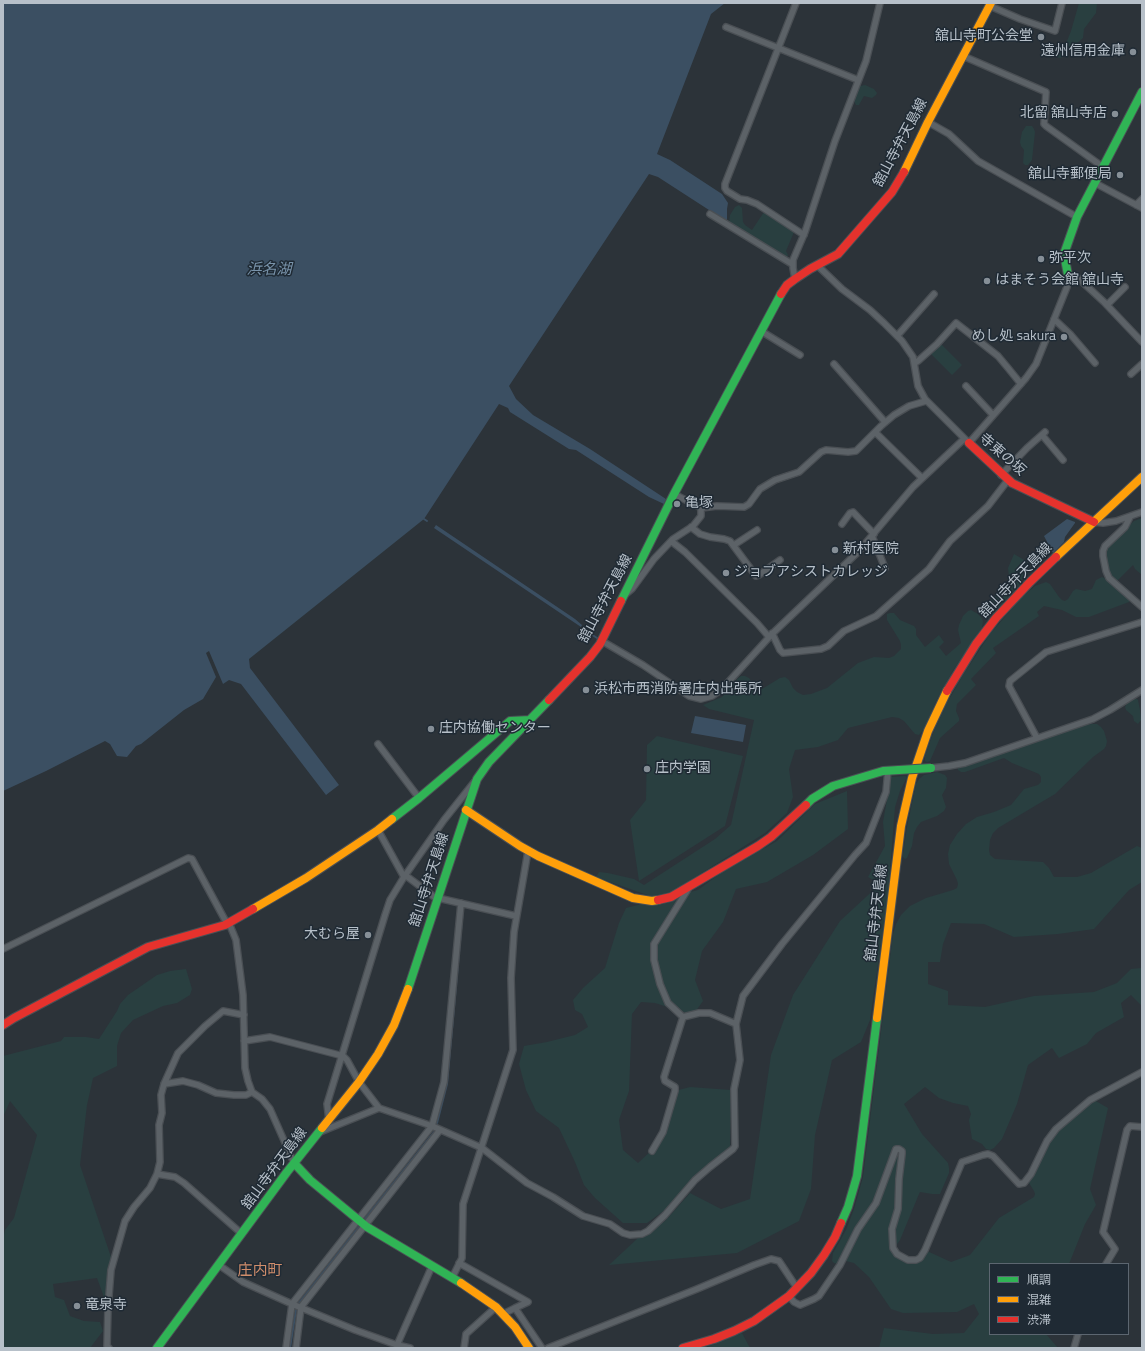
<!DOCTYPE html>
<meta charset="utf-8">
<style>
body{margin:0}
#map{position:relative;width:1145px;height:1351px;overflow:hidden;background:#2c3339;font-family:"Titillium Web","Noto Sans JP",sans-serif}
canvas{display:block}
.frame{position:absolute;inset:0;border:4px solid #b7c0c9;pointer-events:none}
.legend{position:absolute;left:989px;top:1263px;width:140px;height:72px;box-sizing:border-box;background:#1f2a34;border:1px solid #5c6670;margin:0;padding:5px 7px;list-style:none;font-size:12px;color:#b7c0c9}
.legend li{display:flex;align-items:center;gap:8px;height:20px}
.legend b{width:20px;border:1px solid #5c6670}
</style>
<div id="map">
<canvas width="1145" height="1351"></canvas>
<div class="frame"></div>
<ul class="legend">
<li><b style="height:5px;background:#30b455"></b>順調</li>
<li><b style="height:5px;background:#ff9f0a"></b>混雑</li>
<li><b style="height:5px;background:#e5322d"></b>渋滞</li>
</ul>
</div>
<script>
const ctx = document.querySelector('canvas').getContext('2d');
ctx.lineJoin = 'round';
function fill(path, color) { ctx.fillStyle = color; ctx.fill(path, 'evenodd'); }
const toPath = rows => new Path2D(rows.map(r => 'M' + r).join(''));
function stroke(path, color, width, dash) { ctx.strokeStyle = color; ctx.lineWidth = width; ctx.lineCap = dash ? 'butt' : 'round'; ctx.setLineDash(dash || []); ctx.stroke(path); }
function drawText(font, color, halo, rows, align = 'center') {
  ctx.font = font + ' "Titillium Web","Noto Sans JP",sans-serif'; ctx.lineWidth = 3; ctx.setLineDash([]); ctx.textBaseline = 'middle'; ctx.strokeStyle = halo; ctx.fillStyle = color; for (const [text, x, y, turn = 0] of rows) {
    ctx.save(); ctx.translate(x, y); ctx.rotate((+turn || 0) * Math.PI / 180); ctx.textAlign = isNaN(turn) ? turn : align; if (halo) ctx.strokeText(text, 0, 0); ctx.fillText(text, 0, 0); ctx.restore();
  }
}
fill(toPath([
 [1079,3,1097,3,1096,13,1084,29,1083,38,1062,57,1060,58,1057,57,1057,53,1058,50,1067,41,1071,31],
 [865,85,874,89,877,93,876,95,872,98,864,96,860,103,859,105,856,105,854,101,859,87,860,86],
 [1026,126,1032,126,1034,129,1035,132,1032,160,1028,165,1025,165,1023,163,1024,150,1021,146,1020,142,1022,132],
 [739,205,742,208,743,222,745,225,752,230,764,212,794,232,786,251,788,255,787,257,785,258,729,223,730,215,735,207],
 [940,343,962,365,952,375,930,353],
 [1142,518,1142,575,1135,569,1133,565,1116,582,1109,574,1105,551,1107,547,1134,521],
 [1014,554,1026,561,1029,564,1028,566,1021,583,999,607,993,609,990,607,989,604,991,599,1010,585,1008,568],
 [1102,577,1108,580,1130,600,1129,602,1089,617,1076,617,1062,610,1044,606,1037,612,1039,616,993,648,996,653,971,679,976,685,957,704,956,711,959,718,959,721,940,738,930,761,927,762,925,761,925,756,933,733,947,703,963,675,990,634,1022,597,1035,586,1046,582,1050,584,1059,597,1062,600,1065,601,1068,599,1073,591,1076,589,1085,591,1092,589,1096,580],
 [971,610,978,614,981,617,983,621,982,628,954,669,937,699,924,729,919,735,915,734,904,721,899,718,892,717,848,728,838,740,818,747,795,750,789,769,793,797,787,813,765,833,667,895,653,897,596,877,599,872,608,873,634,879,644,885,715,839,731,825,754,720,709,709,703,705,722,697,737,679,741,676,745,676,749,678,756,688,758,689,762,689,780,678,785,677,789,680,793,688,797,692,803,695,811,694,827,688,858,663,874,657,889,658,894,656,901,649,901,645,900,641,887,620,887,614,890,613,894,613,900,620,914,626,916,629,916,635,925,647,939,635,944,642,939,647,946,656,961,643,958,630,959,625,963,616,968,611],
 [1134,699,1137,699,1138,700,1140,710,1141,720,1138,724,1134,721,1133,716,1126,710,1125,707,1127,703],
 [1092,724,1097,724,1101,727,1104,731,1107,741,1106,746,1104,749,1093,757,1055,794,998,828,993,833,990,840,989,850,990,855,995,859,1043,862,1049,868,1054,877,1077,877,1091,873,1137,846,1142,848,1142,882,1129,890,1094,929,1058,934,1014,937,984,924,951,923,943,944,940,962,928,962,928,984,948,991,948,1005,985,1007,1034,996,1094,992,1117,983,1131,969,1141,968,1142,1006,1131,995,1121,1003,1124,1017,1096,1033,1087,1044,1059,1058,1052,1048,1028,1065,1017,1104,1002,1139,994,1148,990,1150,986,1149,982,1144,972,1139,969,1120,971,1114,968,1106,953,1103,939,1098,925,1087,904,1104,922,1134,948,1163,949,1168,949,1173,940,1194,932,1194,920,1192,919,1194,900,1240,892,1251,912,1263,927,1251,951,1262,970,1255,999,1218,1034,1197,1035,1194,1034,1191,1029,1183,1049,1142,1058,1131,1094,1100,1108,1108,1090,1189,1096,1205,1085,1224,1069,1264,990,1264,990,1334,1046,1334,1058,1348,879,1348,884,1328,933,1334,964,1333,979,1314,974,1304,957,1312,903,1313,891,1309,869,1277,854,1263,846,1261,837,1264,834,1263,832,1261,833,1253,846,1230,854,1209,863,1177,893,934,896,924,901,915,910,906,926,898,953,890,957,888,958,884,957,880,949,864,948,854,950,845,957,834,966,824,977,817,994,812,1011,805,1024,789,1038,785,1041,782,1041,777,1039,774,1012,763,1004,758,965,772,961,772,958,770,958,768,1084,725],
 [657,736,743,756,725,826,639,881,630,820,646,800,647,745],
 [937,772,945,775,947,778,946,788,942,795,946,807,944,811,937,816,921,822,917,827,914,833,912,846,907,858,905,859,903,857,903,853,907,827,916,784,919,779,924,775],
 [905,776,907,777,900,791,895,807,888,895,870,1020,861,1042,832,1060,815,1135,811,1189,799,1221,737,1253,609,1265,638,1238,665,1221,690,1193,721,1209,750,1199,771,1055,793,995,840,921,880,884,868,877,885,846,883,822,891,777],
 [847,791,848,829,813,855,767,882,736,889,723,922,702,951,695,980,703,1001,693,1015,655,1003,641,1002,632,1014,629,1091,619,1120,623,1150,638,1163,652,1150,665,1125,675,1091,690,1087,731,1090,730,1152,695,1180,676,1202,647,1223,623,1223,595,1198,584,1185,575,1162,559,1128,536,1111,526,1090,519,1064,524,1046,547,1042,575,1035,588,1027,582,1014,575,1010,573,1000,583,988,605,968,619,923,626,908,698,890,722,872,777,841,815,804],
 [186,969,192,989,190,995,177,1003,163,1006,133,1020,121,1033,117,1046,117,1066,93,1078,87,1105,80,1165,113,1263,108,1308,97,1278,53,1284,55,1297,64,1300,70,1316,84,1321,100,1322,103,1331,90,1348,3,1348,3,1239,5,1230,14,1218,37,1135,10,1101,3,1117,3,1056,61,1041,64,1037,86,1037,99,1039,117,1011,120,1004,128,995,157,975,170,971],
 [742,1333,750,1348,705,1348]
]), '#293f40');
fill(toPath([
 [3,3,725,3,711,14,657,154,670,160,722,194,728,203,727,209,727,219,726,221,658,177,649,174,509,386,516,399,533,415,590,449,666,499,664,504,649,497,576,450,569,449,510,412,508,408,499,404,424,519,249,659,250,668,339,785,326,795,241,684,229,680,223,684,209,651,206,653,216,677,203,699,184,710,141,744,136,746,127,757,117,756,110,744,105,741,46,771,3,791],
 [1067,519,1075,522,1075,523,1065,537,1064,542,1053,553,1044,536],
 [436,525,575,619,582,625,581,627,434,528],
 [695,716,746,725,743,742,691,733]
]), '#3b4f62');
stroke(toPath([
 [424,519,427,521],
 [585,630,597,638],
 [437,1123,447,1084,463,909],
 [364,1220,434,1132],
 [299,1303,361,1224],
 [290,1348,296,1310]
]), '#3b4f62', 2);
const street = toPath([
 [796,3,725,184,725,188,727,191,740,199,747,200,757,204,804,235],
 [990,6,1020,19,1055,31,1062,3],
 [726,27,858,80],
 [963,56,1046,92,1044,124,1046,126,1103,167],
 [928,122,949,134,978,161,1077,217],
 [1095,183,1142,208],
 [1136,205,1142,199],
 [710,214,792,264],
 [817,265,842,289,870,310,884,323,902,341,913,357,918,386,925,399,969,443,1026,378,1036,364,1067,287,1068,275,1078,278,1104,302,1142,342],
 [795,279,793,268,793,260,805,232,835,141,866,61,880,3],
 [1107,305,1125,287],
 [1054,319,1071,335,1095,363],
 [761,331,800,355],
 [897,336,934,294],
 [915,363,918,361,937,344,956,323,998,356,1008,368,1021,384],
 [834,364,885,422],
 [1131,374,1142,364],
 [966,386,993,415],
 [875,432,922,478],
 [1042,435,1063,460],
 [1001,475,1027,448,1045,432],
 [674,494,701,508,717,506,744,507,749,504,760,489,775,480,799,472,821,452,826,450,848,452,856,451,881,426,894,415,909,406,926,401],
 [1130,517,1125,527,1105,546,1103,551,1103,556,1106,571,1109,578,1142,607],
 [1094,522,1103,523,1116,521,1142,512],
 [842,524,850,513,853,512,874,534],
 [691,527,700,534,710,537,724,539,730,541,756,576,759,575,780,560],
 [872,536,885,568],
 [671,541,685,552,757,623,769,637],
 [734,545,757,530],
 [626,594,632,589,654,559,673,539,693,526,701,516,701,508],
 [772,633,780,650,783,653,821,649,828,646,844,631,876,616,929,569,950,541,988,506,1008,480],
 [602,641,643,665,689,696,701,699,712,696,722,689,773,633,858,552,913,487,964,439],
 [1037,738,1009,686,1010,681,1046,652,1142,622],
 [378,744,419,798],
 [931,768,949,766,965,763,1093,719,1110,710,1142,690],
 [405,875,437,899],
 [404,877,444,820,475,781],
 [690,886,654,944,654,960,660,984,668,1003,683,1017,699,1013,710,1013,736,1024],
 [438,898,516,916],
 [3,949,188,858,192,859,225,920,229,923,236,940,243,995,245,1068,248,1081,252,1092,262,1099,270,1109,294,1163],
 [244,1041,270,1037,343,1056,347,1060,359,1082,379,1108,432,1126,482,1148,527,1183,553,1197,583,1216,610,1224,623,1233,630,1235,642,1234,648,1231,665,1215,695,1180,710,1167,733,1149,735,1146,734,1089,740,1060,736,1024,743,996,782,944,855,855,866,843,886,792,888,770],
 [164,1084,183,1081,198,1085,216,1093,234,1095,246,1095,252,1092],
 [329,1120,327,1104,385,915,390,900,404,877,378,830],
 [320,1132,379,1108],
 [652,1151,663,1132,675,1091,675,1087,665,1081,664,1077,683,1017],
 [157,1174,175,1177,184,1183,242,1234],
 [459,1263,528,1302,515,1308],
 [1106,1264,1115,1249,1103,1232,1127,1130,1130,1126,1142,1127],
 [219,1265,243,1282,292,1304,355,1330,397,1345,410,1348],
 [452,1278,462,1258,463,1204,513,1050,511,978,514,932,528,851],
 [789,1296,794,1302,800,1305,814,1299,819,1296,840,1265,858,1229,876,1203,896,1149,899,1149,902,1151,902,1154,899,1179,898,1209,892,1229,893,1248,897,1254,908,1260,916,1260,920,1258,925,1250,962,1162,983,1155,988,1154,993,1156,1019,1184,1024,1183,1031,1174,1047,1141,1056,1129,1090,1100,1142,1072],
 [503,1314,515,1308,542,1348],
 [397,1345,432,1266],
 [109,1348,107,1346,108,1308,111,1270,125,1221,134,1207,150,1188,157,1174,160,1162,159,1125,162,1113,161,1095,164,1084,178,1053,205,1026,223,1011,244,1015],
 [286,1348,292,1304,432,1126,444,1082,461,903],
 [296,1348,301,1307,440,1130],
 [464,1348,466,1334,496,1307],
 [548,1348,697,1289,754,1265,771,1259,779,1261,797,1288],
 [1074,1348,1078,1334]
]);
const fast = toPath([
 [1068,275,1064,254,1077,217,1142,92],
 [621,601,674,494,781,294],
 [806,805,812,799,833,786,883,771,899,770],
 [392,819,419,798,510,721,530,720],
 [408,989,477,779,489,762,549,700],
 [294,1163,310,1180,367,1227,461,1283],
 [841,1223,848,1207,857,1176,877,1018],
 [157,1348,287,1172,322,1128]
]);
const slow = toPath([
 [904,172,928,122,991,3],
 [1056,557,1142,477],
 [466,810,520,846,538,856,633,898,652,901,658,900],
 [253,909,306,878,378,830,392,819],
 [877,1018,901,826,912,778,928,731,947,691],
 [322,1128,359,1082,378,1054,394,1025,408,989],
 [461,1283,496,1307,515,1327,529,1348]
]);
const jam = toPath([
 [781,294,787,285,795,279,810,269,838,254,892,192,904,172],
 [969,443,1012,483,1094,522],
 [947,691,976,644,996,618,1030,582,1056,557],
 [549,700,590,657,600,644,621,601],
 [658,900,671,897,758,846,771,837,806,805],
 [3,1025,14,1018,148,947,225,925,253,909],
 [683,1348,714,1339,734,1331,754,1321,789,1296,811,1273,824,1255,835,1237,841,1223]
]);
stroke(street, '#4a4f54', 8);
stroke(fast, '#4a4f54', 10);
stroke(slow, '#4a4f54', 10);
stroke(jam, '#4a4f54', 10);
stroke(street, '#5c6267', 5.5);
stroke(fast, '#30b455', 8);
stroke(slow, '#ff9f0a', 8);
stroke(jam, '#e5322d', 8);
const fastBridge = toPath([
 [899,770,931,768]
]);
stroke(fastBridge, '#4a4f54', 10, []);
stroke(fastBridge, '#30b455', 8);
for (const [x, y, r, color] of [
 [1041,37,4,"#868f97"],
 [1133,52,4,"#868f97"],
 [1115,114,4,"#868f97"],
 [1120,175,4,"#868f97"],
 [1041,259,4,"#868f97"],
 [987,281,4,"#868f97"],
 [1064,337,4,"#868f97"],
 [677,504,4,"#868f97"],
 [835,550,4,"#868f97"],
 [726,573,4,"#868f97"],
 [586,690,4,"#868f97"],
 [431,729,4,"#868f97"],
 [647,769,4,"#868f97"],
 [368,935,4,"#868f97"],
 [77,1306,4,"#868f97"]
]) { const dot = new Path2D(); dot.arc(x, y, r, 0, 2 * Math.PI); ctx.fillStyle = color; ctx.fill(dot); stroke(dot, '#1f2a34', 1.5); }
drawText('14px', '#b7c0c9', '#1f2a34', [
 ["舘山寺町公会堂",1033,37,"right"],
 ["遠州信用金庫",1125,52,"right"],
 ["北留 舘山寺店",1107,114,"right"],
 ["舘山寺郵便局",1112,175,"right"],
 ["弥平次",1049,259],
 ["はまそう会館 舘山寺",995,281],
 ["めし処 sakura",1056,337,"right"],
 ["亀塚",685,504],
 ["新村医院",843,550],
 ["ジョブアシストカレッジ",734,573],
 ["浜松市西消防署庄内出張所",594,690],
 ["庄内協働センター",439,729],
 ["庄内学園",655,769],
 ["大むら屋",360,935,"right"],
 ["竜泉寺",85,1306]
], 'left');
drawText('14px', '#b7c0c9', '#1f2a34', [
 ["舘山寺弁天島線",901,143,-62],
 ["寺東の坂",1002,455,41],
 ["舘山寺弁天島線",1016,581,-46],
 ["舘山寺弁天島線",606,599,-62],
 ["舘山寺弁天島線",430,880,-72],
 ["舘山寺弁天島線",877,913,-83],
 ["舘山寺弁天島線",275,1169,-53]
]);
drawText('italic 15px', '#7993aa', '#1f2a34', [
 ["浜名湖",269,270]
]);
drawText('15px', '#d08d6b', '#1f2a34', [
 ["庄内町",260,1271]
]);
</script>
